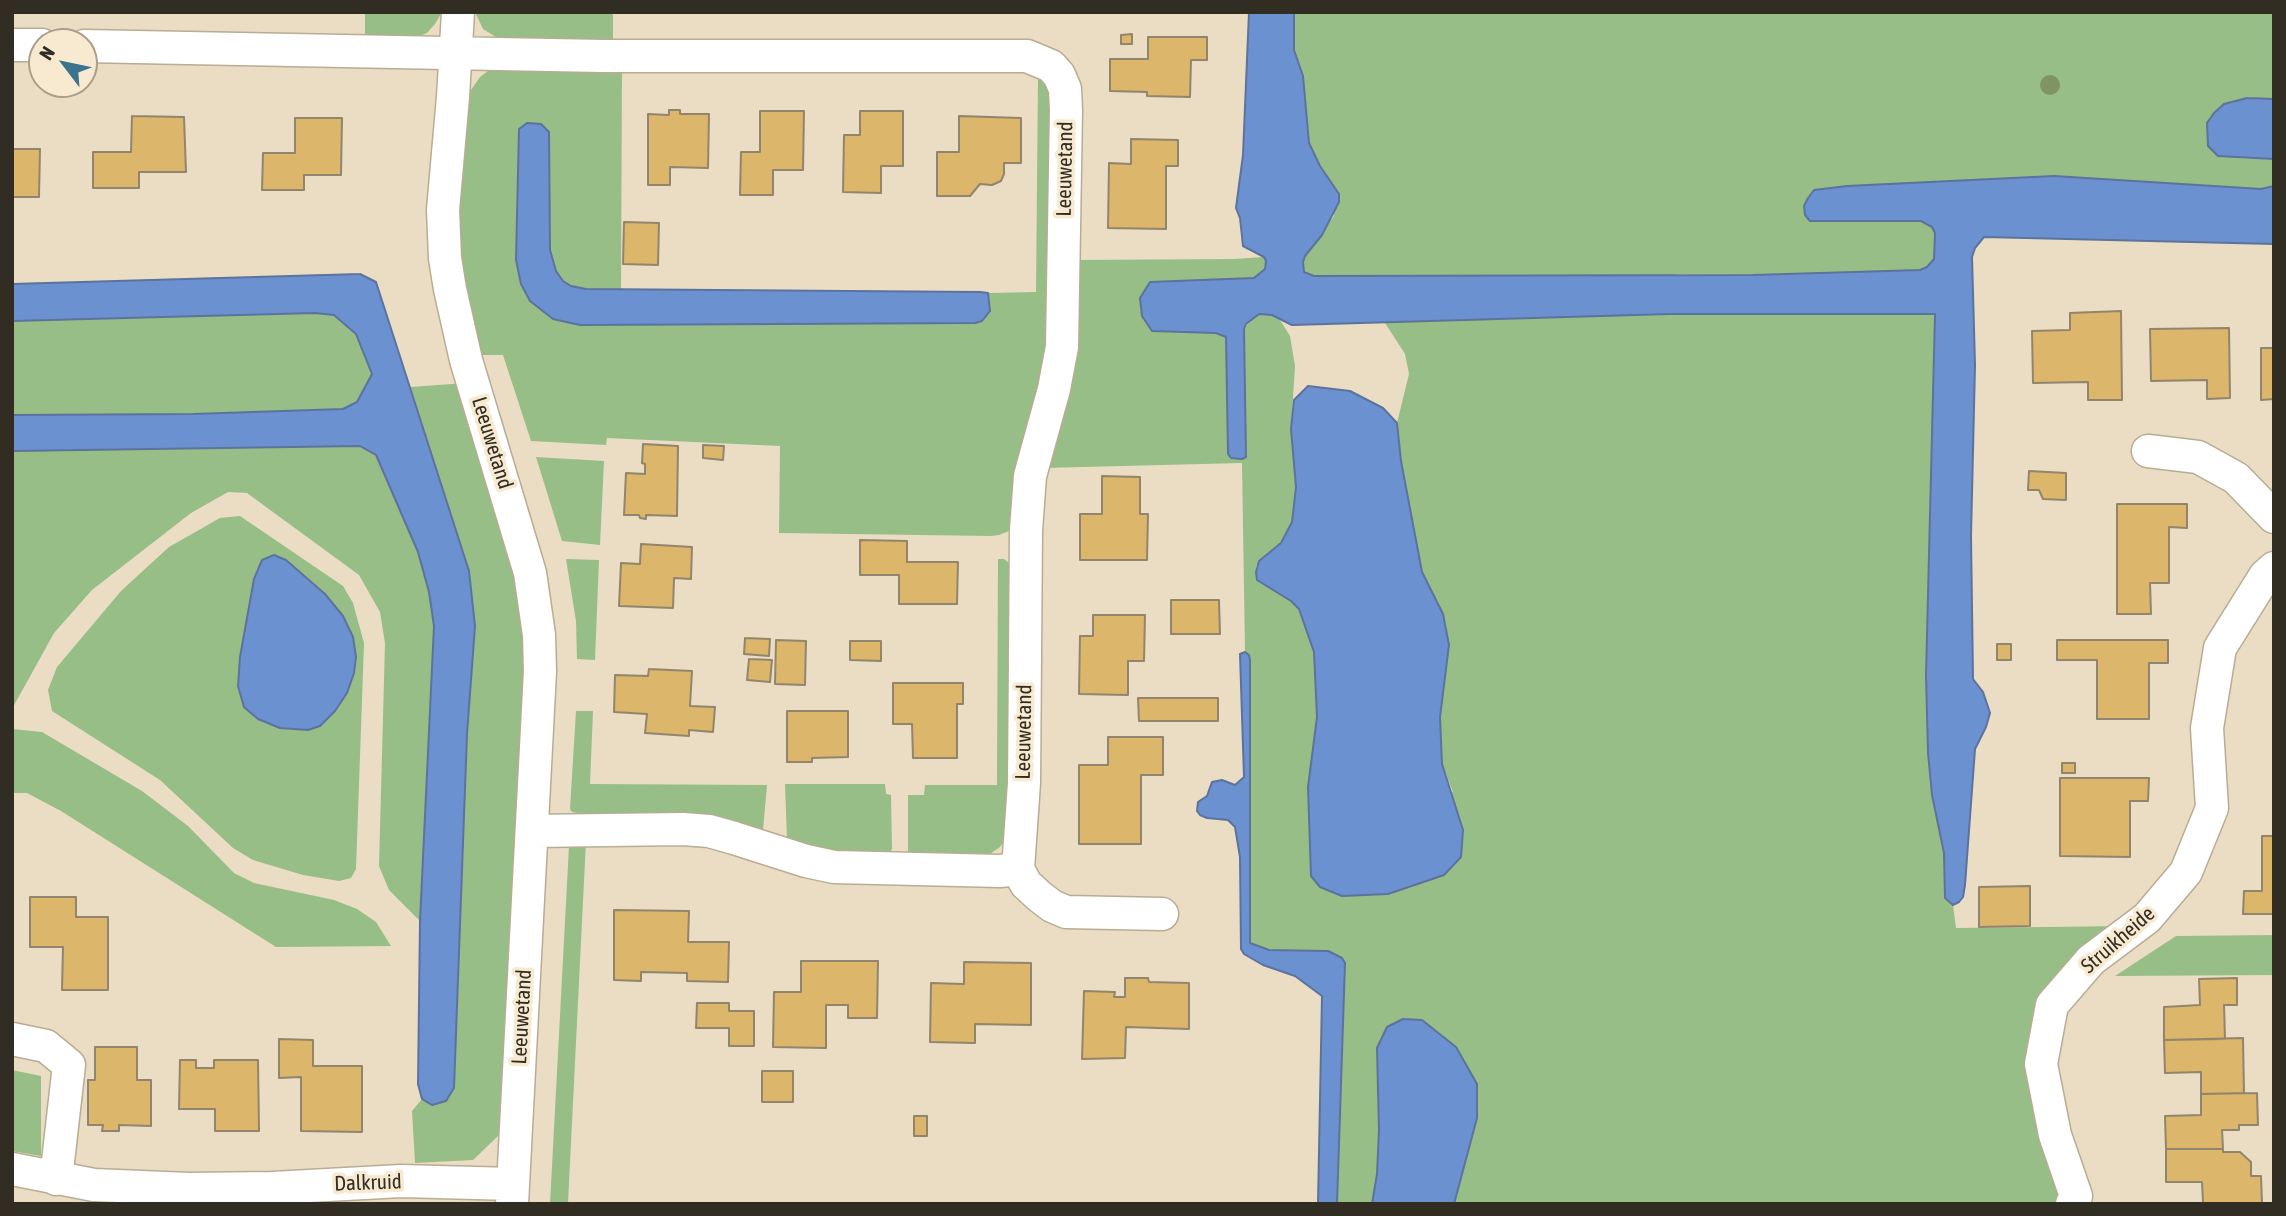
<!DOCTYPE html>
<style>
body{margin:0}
#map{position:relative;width:2286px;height:1216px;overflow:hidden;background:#eaddc3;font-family:"Asap Condensed",sans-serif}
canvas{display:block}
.frame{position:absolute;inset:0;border:14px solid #322d23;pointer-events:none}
.north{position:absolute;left:28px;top:28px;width:70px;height:70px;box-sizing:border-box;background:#f8ead0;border:2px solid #a99e8b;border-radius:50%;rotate:302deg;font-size:19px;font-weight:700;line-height:28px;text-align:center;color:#322d23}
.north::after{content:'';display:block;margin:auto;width:24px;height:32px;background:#3b748e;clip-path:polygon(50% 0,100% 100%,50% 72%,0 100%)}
</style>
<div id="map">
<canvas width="2286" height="1216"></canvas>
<div class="frame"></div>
<div class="north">N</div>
</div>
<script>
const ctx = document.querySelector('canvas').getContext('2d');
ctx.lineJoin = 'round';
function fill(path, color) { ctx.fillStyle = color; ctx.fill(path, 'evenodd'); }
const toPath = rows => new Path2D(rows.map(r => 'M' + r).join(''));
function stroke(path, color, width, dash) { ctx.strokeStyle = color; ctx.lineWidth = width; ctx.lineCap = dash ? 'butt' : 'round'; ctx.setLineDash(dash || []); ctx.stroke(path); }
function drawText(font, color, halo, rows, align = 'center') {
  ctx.font = font + ' "Asap Condensed",sans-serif'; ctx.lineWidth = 7; ctx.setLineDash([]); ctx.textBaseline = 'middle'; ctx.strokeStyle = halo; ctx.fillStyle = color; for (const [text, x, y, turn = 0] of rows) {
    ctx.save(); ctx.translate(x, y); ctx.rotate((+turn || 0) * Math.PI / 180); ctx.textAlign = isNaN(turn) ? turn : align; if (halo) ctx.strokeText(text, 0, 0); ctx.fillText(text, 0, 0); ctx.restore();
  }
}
fill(toPath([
 [365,12,442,12,435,24,427,33,415,38,365,42],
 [475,12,613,12,613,44,499,39,483,29],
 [1294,12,2274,12,2274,99,2247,98,2237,158,2274,159,2272,187,2261,189,2054,176,1847,186,1810,221,1921,221,1933,227,1935,233,1934,259,1927,267,1920,270,1753,275,1672,274,1935,314,1926,675,1928,753,1932,795,1944,853,1945,898,1953,905,1956,928,2129,926,2053,1012,2062,1169,2058,1204,1454,1204,1459,1186,1377,1048,1379,1130,1377,1174,1372,1204,1337,1204,1345,963,1328,951,1269,950,1250,943,1250,660,1249,655,1245,652,1242,463,1043,468,1076,260,1234,259,1264,257,1266,261,1265,269,1254,278,1150,282,1152,331,1216,333,1226,337,1246,457,1244,329,1255,315,1273,315,1280,320,1290,336,1295,366,1291,429,1296,487,1292,522,1281,543,1256,566,1257,580,1292,601,1299,609,1314,652,1317,717,1308,787,1311,876,1453,792,1442,764,1440,717,1449,645,1443,614,1422,572,1401,461,1397,423,1409,374,1405,354,1385,323,1314,276,1304,272,1303,262,1305,255,1334,216,1320,166,1309,143,1303,76,1294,50],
 [506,67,622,67,621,289,586,289,571,286,563,281,556,271,550,250,541,124,553,319,580,325,975,323,982,321,990,311,988,293,1036,292,1038,76,1051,93,1048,347,1014,529,999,535,991,536,779,533,780,446,607,438,606,445,531,441,503,355,480,355,458,245,459,209,466,97,480,77,488,71],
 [315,313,335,315,356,334,372,374,357,403,343,409,193,414,12,415,12,321],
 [466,383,501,487,530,654,500,1134,473,1160,415,1163,412,1111,422,1099,432,1105,467,734,475,626,469,571,410,387],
 [361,446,375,455,418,552,429,592,434,626,420,921,389,890,379,866,385,643,380,612,359,575,247,493,228,492,191,513,92,590,54,633,12,709,12,451],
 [536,457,604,461,600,545,562,541],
 [240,516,343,586,353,603,364,643,356,869,351,878,339,881,303,875,253,860,233,848,160,780,52,711,48,690,57,667,121,591,169,547,220,518],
 [274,555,286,560,325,594,343,616,353,637,354,673,347,694,335,711,320,726,308,730,247,615,257,569],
 [566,559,599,560,595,660,577,659,576,621],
 [998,559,1004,559,1014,567,1009,833,1000,847,987,856,914,860,908,851,908,795,924,795,925,785,997,785],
 [576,711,593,711,590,784,767,785,763,830,759,834,603,818,572,812,570,809],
 [12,729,42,732,142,791,188,826,234,873,254,883,334,900,357,909,376,922,391,946,276,947,61,811,27,793,12,793],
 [785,784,885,784,886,794,891,795,892,849,886,859,845,857,787,840],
 [586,841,568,1203,698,1204,550,1204,569,846],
 [2274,935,2274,975,2115,976,2176,936],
 [12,1070,41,1076,41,1156,12,1151]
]), '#97be87');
const water = toPath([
 [1249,12,1294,12,1294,50,1303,76,1309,143,1320,166,1339,194,1339,202,1322,235,1305,256,1303,262,1304,272,1314,276,1753,275,1920,270,1927,267,1934,259,1935,233,1932,227,1921,221,1810,221,1805,215,1804,206,1808,198,1814,190,1847,186,2054,176,2261,189,2274,186,2274,244,1984,237,1975,248,1972,257,1975,365,1971,536,1973,679,1983,692,1990,713,1986,727,1975,749,1965,885,1963,897,1959,902,1953,905,1945,898,1944,853,1932,795,1928,753,1926,675,1935,314,1670,314,1292,325,1272,315,1259,314,1246,324,1244,329,1246,457,1242,459,1231,458,1228,454,1226,337,1216,333,1152,331,1142,316,1140,298,1150,282,1254,278,1265,269,1266,261,1264,257,1243,246,1240,218,1236,208,1243,155,1249,12],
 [2247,98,2274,99,2274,159,2218,156,2208,146,2207,123,2214,113,2224,104,2247,98],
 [527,123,541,124,549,132,550,250,556,271,563,281,571,286,586,289,980,292,988,293,990,311,982,321,975,323,580,325,553,319,530,301,521,284,516,260,519,129,527,123],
 [360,274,376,282,469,571,475,626,467,734,454,1088,446,1101,432,1105,422,1099,418,1084,420,921,434,626,429,592,418,552,376,455,360,446,12,451,12,415,193,414,343,409,357,402,372,374,356,334,334,315,315,313,12,321,12,284,360,274],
 [1308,386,1350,391,1383,408,1397,423,1401,461,1422,572,1443,614,1449,645,1440,717,1442,764,1463,830,1461,857,1444,875,1388,894,1342,896,1320,887,1311,876,1308,787,1317,717,1314,652,1299,609,1291,601,1257,580,1256,572,1259,561,1281,543,1292,522,1296,487,1291,429,1294,400,1308,386],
 [274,555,286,560,325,594,343,616,353,637,356,657,354,673,347,693,335,711,320,726,308,730,280,728,258,719,244,707,238,686,240,657,254,579,262,560,274,555],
 [1245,652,1249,655,1250,660,1250,943,1269,950,1328,951,1342,958,1345,963,1337,1204,1318,1204,1322,996,1295,976,1263,965,1244,954,1241,949,1240,857,1235,827,1228,820,1207,818,1200,815,1197,811,1198,802,1207,796,1212,782,1222,780,1235,785,1244,777,1240,654,1245,652],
 [1403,1019,1422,1020,1456,1047,1477,1084,1477,1118,1454,1204,1372,1204,1377,1174,1379,1130,1377,1048,1387,1027,1403,1019]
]);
fill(water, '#6c91d1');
stroke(water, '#5b739d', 2);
const building = toPath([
 [1132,34,1132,44,1121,44,1121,35,1132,34],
 [1148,37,1207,37,1207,60,1191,60,1190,97,1147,96,1147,92,1110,91,1110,59,1148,59,1148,37],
 [669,110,680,110,680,114,709,114,708,168,670,167,670,185,648,185,648,114,669,115,669,110],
 [760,111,804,111,803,170,773,170,773,195,740,195,741,152,760,152,760,111],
 [860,111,903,111,903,166,881,166,881,193,843,192,844,135,860,135,860,111],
 [132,116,184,117,186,172,139,172,139,188,93,188,93,152,131,152,132,116],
 [959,116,1021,118,1021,163,1004,163,1004,174,1001,181,992,185,980,184,970,196,937,196,937,152,959,152,959,116],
 [295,118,342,118,341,175,304,175,304,190,262,190,263,153,295,153,295,118],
 [1131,139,1178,140,1178,166,1166,166,1166,229,1108,228,1109,163,1131,164,1131,139],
 [12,149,40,149,39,197,12,197,12,149],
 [624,222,659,223,658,265,623,264,624,222],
 [2121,311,2122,400,2088,400,2088,382,2033,383,2032,331,2070,330,2070,313,2121,311],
 [2229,328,2230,398,2207,399,2207,380,2151,381,2150,329,2229,328],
 [2261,348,2274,348,2274,399,2261,400,2261,348],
 [643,444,678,446,677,516,646,515,646,519,640,518,639,515,624,515,626,473,645,474,645,464,642,463,643,444],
 [703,445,724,446,723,460,703,458,703,445],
 [2029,471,2066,473,2066,500,2043,499,2039,490,2028,490,2029,471],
 [1102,476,1140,477,1140,514,1148,514,1147,560,1080,560,1080,514,1102,514,1102,476],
 [2117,504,2187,504,2187,528,2169,527,2169,583,2150,583,2151,614,2117,614,2117,504],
 [860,540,907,541,907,562,958,562,957,604,899,604,899,575,860,575,860,540],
 [641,544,692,547,691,579,674,578,673,608,619,606,621,563,640,564,641,544],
 [1171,600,1219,600,1220,634,1171,634,1171,600],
 [1093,615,1145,615,1144,661,1128,661,1128,695,1079,694,1080,636,1093,636,1093,615],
 [745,638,770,639,769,656,744,654,745,638],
 [776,640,806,641,805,685,775,684,776,640],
 [2057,640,2168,640,2168,663,2149,663,2149,719,2097,719,2097,660,2057,660,2057,640],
 [850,641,881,641,881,661,850,660,850,641],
 [1997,644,2011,644,2011,660,1997,660,1997,644],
 [749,659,772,660,770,682,747,680,749,659],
 [649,669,692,671,690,706,715,707,713,732,689,730,689,736,645,733,647,714,614,712,615,675,648,676,649,669],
 [893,683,963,683,963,704,957,704,957,758,913,758,912,724,893,724,893,683],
 [1138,698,1218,698,1218,721,1139,721,1138,698],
 [787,711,848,711,848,757,812,758,812,762,787,762,787,711],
 [1108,737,1163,737,1163,775,1141,775,1141,844,1079,844,1079,765,1108,765,1108,737],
 [2062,763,2075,763,2075,773,2062,773,2062,763],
 [2060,778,2149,778,2148,801,2130,801,2130,857,2060,856,2060,778],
 [2262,836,2274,836,2274,914,2243,914,2244,891,2262,891,2262,836],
 [2030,886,2030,926,1979,927,1979,887,2030,886],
 [30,897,76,897,76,917,108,917,108,990,62,990,63,947,30,947,30,897],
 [614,910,689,911,688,942,729,942,728,982,687,981,687,973,641,972,641,981,614,980,614,910],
 [801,961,878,961,877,1018,848,1018,848,1005,826,1005,826,1048,773,1047,774,992,801,992,801,961],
 [964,962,1031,963,1031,1025,975,1024,975,1043,930,1042,931,983,964,984,964,962],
 [1125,978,1148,978,1149,982,1189,983,1189,1029,1126,1027,1125,1058,1082,1059,1084,991,1115,992,1114,997,1125,997,1125,978],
 [2237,978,2237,1005,2224,1005,2225,1039,2164,1040,2164,1007,2200,1005,2199,979,2237,978],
 [697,1003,729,1003,729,1011,754,1011,754,1046,729,1046,729,1028,696,1028,697,1003],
 [2243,1038,2244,1093,2201,1094,2201,1072,2165,1073,2164,1040,2243,1038],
 [279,1039,313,1040,313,1066,362,1066,362,1132,301,1131,301,1077,279,1078,279,1039],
 [95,1047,137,1047,137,1080,151,1080,151,1126,119,1125,119,1131,102,1131,103,1125,88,1125,88,1080,95,1080,95,1047],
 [180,1060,196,1060,196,1068,214,1068,214,1060,258,1060,259,1131,215,1131,215,1109,179,1109,180,1060],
 [762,1071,793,1071,793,1102,762,1102,762,1071],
 [2257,1093,2258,1125,2239,1125,2239,1130,2222,1130,2223,1149,2166,1149,2165,1116,2201,1115,2201,1094,2257,1093],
 [914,1116,927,1116,927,1136,914,1136,914,1116],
 [2166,1149,2223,1149,2223,1152,2240,1152,2251,1162,2251,1176,2261,1176,2262,1203,2203,1203,2202,1182,2166,1182,2166,1149]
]);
fill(building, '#dcb66a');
stroke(building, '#92856d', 2);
const street = toPath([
 [458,12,453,97,443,210,445,258,450,289,466,360,530,573,539,635,540,671,512,1204],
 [12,45,42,45],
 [84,46,602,56,1027,56,1051,66,1059,75,1065,89,1066,110,1062,347,1054,389,1030,476,1026,530,1024,783,1018,869,1026,884,1039,896,1052,906,1066,912,1162,914],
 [2148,451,2198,457,2236,478,2274,517],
 [532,831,683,829,709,831,734,838,806,861,834,867,1000,871,1018,869],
 [12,1039,46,1046,69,1065,56,1179],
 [12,1169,94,1185,189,1189,272,1188,401,1181,513,1184],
 [2072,1204,2076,1196,2055,1135,2041,1064,2052,1005,2091,960,2147,918,2186,872,2212,808,2207,728,2220,648,2265,576,2274,568]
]);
stroke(street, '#b9ac93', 35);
stroke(street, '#fff', 32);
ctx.fillStyle = '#809363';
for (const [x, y] of [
 [2050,85]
]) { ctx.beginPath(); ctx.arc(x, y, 10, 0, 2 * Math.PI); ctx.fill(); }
drawText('21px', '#322d23', '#f8ead0', [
 ["Leeuwetand",1065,169,-89],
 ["Leeuwetand",492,443,73],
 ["Leeuwetand",1024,732,-89],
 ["Struikheide",2118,940,-41],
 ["Leeuwetand",522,1017,-87],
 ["Dalkruid",368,1183,-2]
]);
</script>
